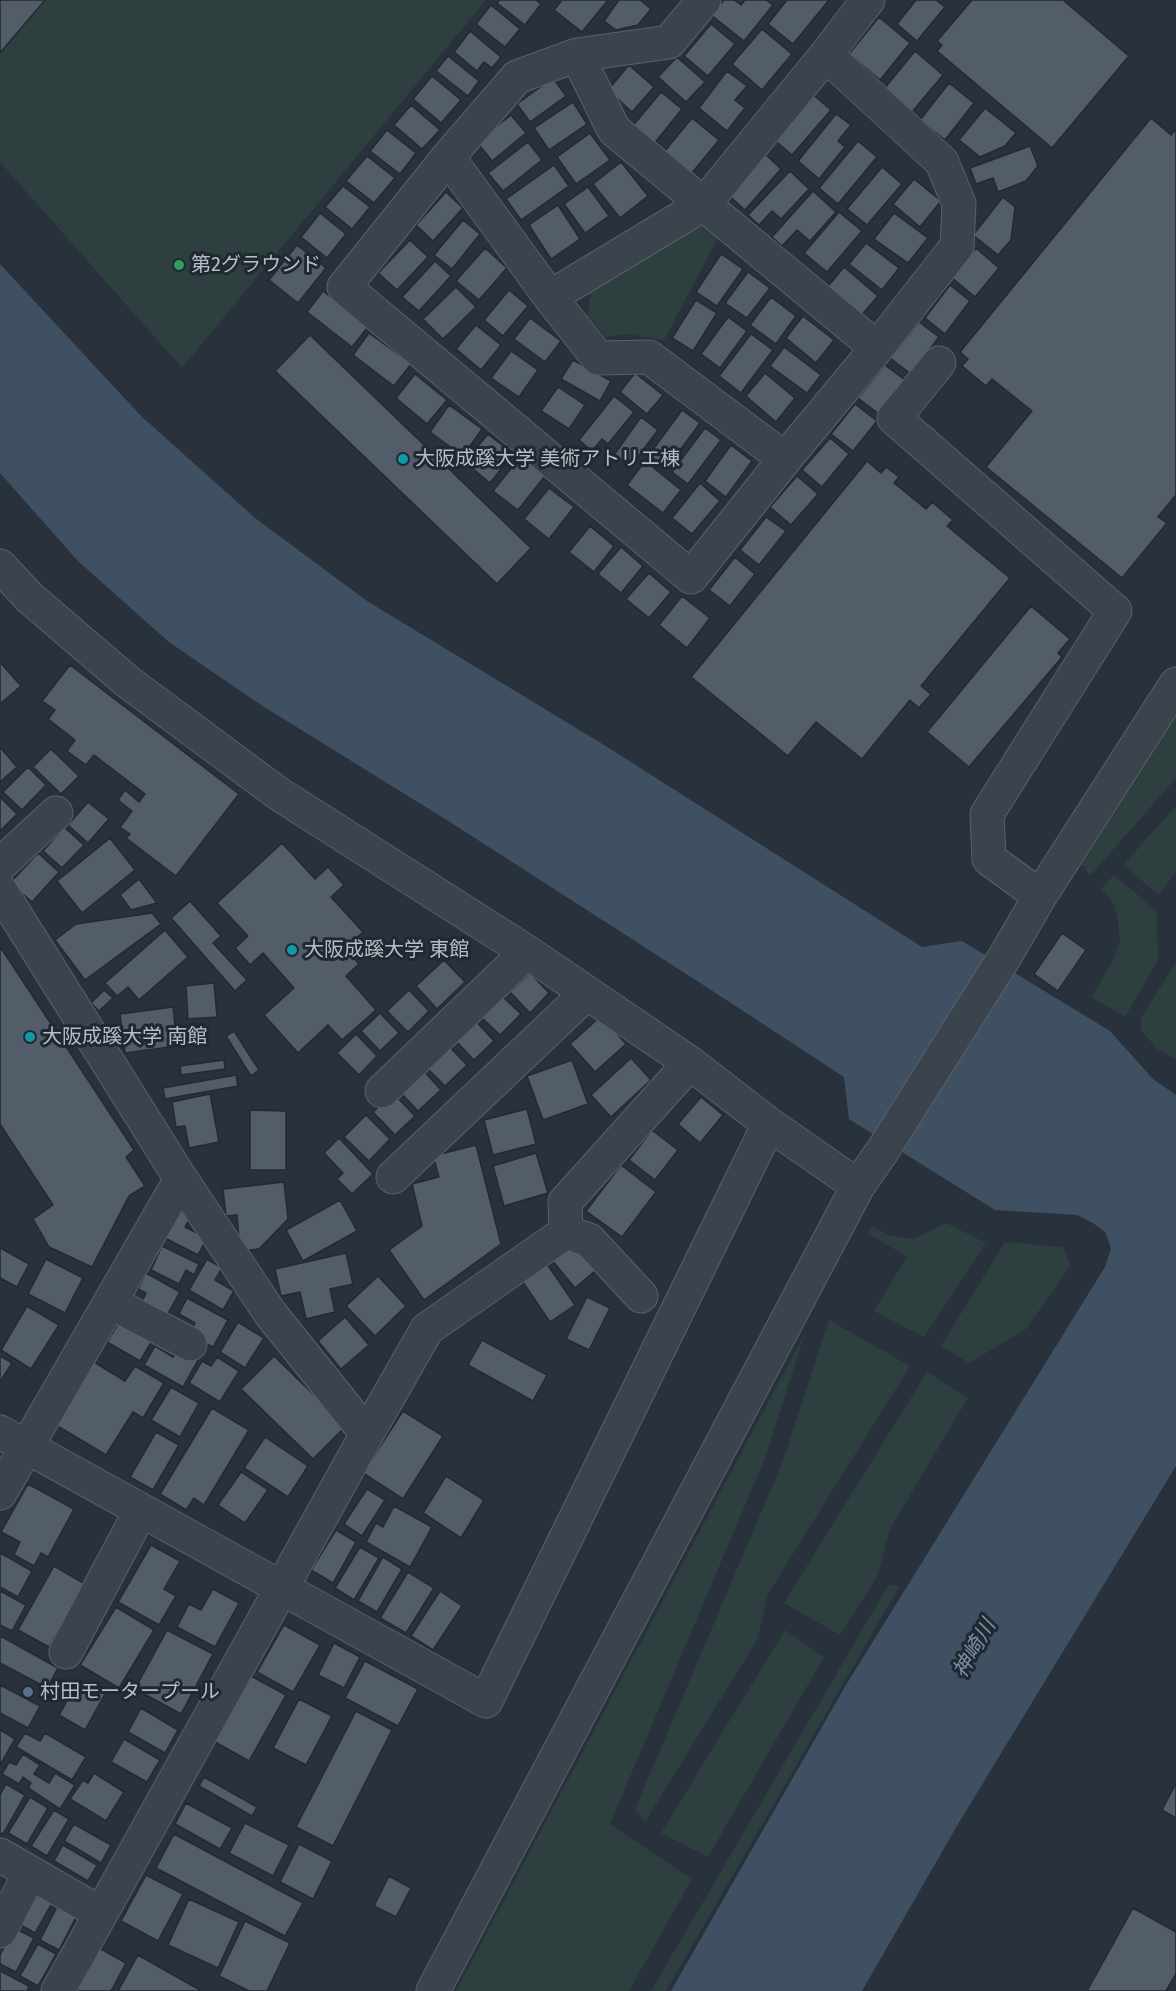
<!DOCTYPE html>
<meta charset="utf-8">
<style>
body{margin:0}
canvas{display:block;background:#28313c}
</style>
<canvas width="1176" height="1991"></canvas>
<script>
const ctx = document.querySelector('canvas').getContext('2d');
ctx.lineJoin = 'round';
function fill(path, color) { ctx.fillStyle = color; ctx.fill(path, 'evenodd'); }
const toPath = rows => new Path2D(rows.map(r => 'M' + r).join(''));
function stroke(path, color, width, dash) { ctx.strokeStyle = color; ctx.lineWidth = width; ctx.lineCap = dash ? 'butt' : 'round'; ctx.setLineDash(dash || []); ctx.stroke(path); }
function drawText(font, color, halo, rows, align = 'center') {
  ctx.font = font + ' "Fira Sans","Noto Sans JP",sans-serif'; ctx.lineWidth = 6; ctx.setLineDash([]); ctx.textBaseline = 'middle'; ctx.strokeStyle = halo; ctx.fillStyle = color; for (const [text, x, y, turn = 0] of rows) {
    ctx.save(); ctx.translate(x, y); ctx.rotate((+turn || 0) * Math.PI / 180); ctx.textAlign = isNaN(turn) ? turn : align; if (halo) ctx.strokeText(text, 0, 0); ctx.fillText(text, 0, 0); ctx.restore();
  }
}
fill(toPath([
 [0,0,486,0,182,368,0,162],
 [686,225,703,227,718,238,664,340,628,334,605,337,588,316,590,290],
 [1176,717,1176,778,1090,876,1082,864],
 [1176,806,1176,872,1159,895,1123,865],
 [1114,875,1157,911,1158,960,1125,1017,1091,997,1113,960,1120,941,1118,922,1113,903,1101,889],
 [1176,962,1176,1059,1158,1050,1140,1029,1141,1018],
 [946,1223,986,1243,924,1337,874,1311,907,1257,868,1233,872,1226,889,1235,914,1239],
 [1005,1242,1062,1247,1071,1265,1026,1329,969,1363,941,1346],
 [829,1320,910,1366,768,1594,757,1640,645,1822,635,1809,783,1461],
 [805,1333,765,1458,610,1824,692,1879,629,1991,456,1991],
 [927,1372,968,1398,890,1529,877,1577,840,1635,784,1603],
 [889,1584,899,1587,666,1991,651,1991],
 [785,1630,824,1657,708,1857,661,1833]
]), '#2d3f3f');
fill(toPath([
 [0,264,141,416,255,518,367,601,604,745,922,947,962,941,1110,1031,1153,1079,1176,1095,1176,1466,958,1824,862,1991,671,1991,846,1685,1105,1267,1111,1249,1106,1233,1093,1223,1077,1215,995,1210,849,1119,844,1077,705,986,450,822,261,705,169,642,78,561,0,473]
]), '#405063');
const building = toPath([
 [0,0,45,0,0,53,0,0],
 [499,0,536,0,541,4,525,25,497,3,499,0],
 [562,0,608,0,582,32,554,10,562,0],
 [619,0,640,0,651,9,638,25,616,30,604,21,619,0],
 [724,0,734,0,741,5,745,0,766,0,773,5,744,41,711,15,724,0],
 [787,0,829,0,793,44,768,24,787,0],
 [916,0,936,0,945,7,917,41,897,24,916,0],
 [972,0,1063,0,1129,56,1052,148,937,51,942,45,937,41,972,0],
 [491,5,520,29,505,47,476,24,491,5],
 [879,17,910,43,880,80,849,54,879,17],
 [711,24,735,44,708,76,684,56,711,24],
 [762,29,792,54,762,90,732,64,762,29],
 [470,31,501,57,492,68,484,62,477,71,454,52,470,31],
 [915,51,943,75,912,112,884,89,915,51],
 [448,56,479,81,468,96,436,71,448,56],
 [677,57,705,82,686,102,658,77,677,57],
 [629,65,654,87,632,112,608,90,629,65],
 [727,71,747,86,735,100,745,108,727,131,699,108,727,71],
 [432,76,461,100,441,123,413,99,432,76],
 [553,78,566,96,530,122,517,104,553,78],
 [949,83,974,103,945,140,920,120,949,83],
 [661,92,682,109,653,145,631,128,661,92],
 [811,93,831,110,792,155,772,138,811,93],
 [573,102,587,124,549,150,534,128,573,102],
 [411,105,440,130,422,149,394,125,411,105],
 [985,108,1016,133,1005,146,980,157,959,140,985,108],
 [836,114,851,125,838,141,845,147,819,179,798,161,836,114],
 [511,115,526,133,492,161,477,142,511,115],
 [692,118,719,140,691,174,664,152,692,118],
 [1151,118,1171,135,1176,129,1176,495,1158,517,1167,523,1122,578,986,467,1032,411,992,379,986,386,962,366,968,359,960,352,1151,118],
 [387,130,416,153,400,174,370,151,387,130],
 [590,133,610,160,576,184,557,157,590,133],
 [858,141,877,157,838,204,819,188,858,141],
 [528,142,542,160,503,191,488,173,528,142],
 [1030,146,1038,166,1026,181,998,192,993,178,976,184,970,168,1030,146],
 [762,151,781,169,745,210,726,193,762,151],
 [367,156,395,178,374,203,346,181,367,156],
 [621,162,648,196,620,218,593,184,621,162],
 [554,165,569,186,521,220,506,199,554,165],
 [882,167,902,184,867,225,847,209,882,167],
 [790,171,809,189,781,219,772,211,759,225,748,215,790,171],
 [914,179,941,201,920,227,893,204,914,179],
 [343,186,370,207,352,229,325,207,343,186],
 [588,187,609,216,585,233,564,204,588,187],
 [813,191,836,212,810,241,797,230,782,246,772,237,813,191],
 [446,192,463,208,433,241,416,225,446,192],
 [1003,197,1015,207,1011,240,998,255,973,235,1003,197],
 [558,205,580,239,551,259,529,225,558,205],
 [839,212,862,231,827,272,804,253,839,212],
 [320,213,346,234,327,258,301,237,320,213],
 [894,213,928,238,908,263,874,239,894,213],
 [463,220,480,234,452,269,434,255,463,220],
 [410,240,428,257,397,290,378,273,410,240],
 [866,243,899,268,882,290,849,264,866,243],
 [297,245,326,268,298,303,269,280,297,245],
 [485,248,507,268,479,300,456,281,485,248],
 [976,248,999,268,975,297,951,277,976,248],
 [721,254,743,269,717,306,696,292,721,254],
 [435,261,451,276,419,311,402,297,435,261],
 [844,267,878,296,859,318,825,290,844,267],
 [748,272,770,288,747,318,725,303,748,272],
 [950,285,970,301,945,334,925,318,950,285],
 [456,287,476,307,443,339,423,319,456,287],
 [509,290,528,306,503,336,484,320,509,290],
 [323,291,368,327,352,347,307,312,323,291],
 [771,297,796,316,776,344,750,325,771,297],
 [696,300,717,313,693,351,672,338,696,300],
 [803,316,834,340,816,363,786,338,803,316],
 [728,317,747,331,720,368,701,354,728,317],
 [530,318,561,341,545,362,514,339,530,318],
 [919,322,939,337,911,374,890,358,919,322],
 [476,325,501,345,481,370,456,349,476,325],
 [369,333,411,364,394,386,353,355,369,333],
 [751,334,773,350,741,393,719,376,751,334],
 [310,335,531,548,497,584,275,371,310,335],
 [784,347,821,375,807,393,770,366,784,347],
 [511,351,538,370,519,397,491,378,511,351],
 [573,360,611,381,600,401,561,379,573,360],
 [885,365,906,381,879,414,858,398,885,365],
 [635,373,663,395,647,414,620,392,635,373],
 [765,373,795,398,776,422,746,396,765,373],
 [415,374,447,400,427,424,396,398,415,374],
 [558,387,585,405,569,429,541,411,558,387],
 [614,396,634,412,608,444,602,439,592,451,579,440,614,396],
 [855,404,877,421,853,451,831,434,855,404],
 [449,405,482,429,463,456,430,432,449,405],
 [682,410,700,423,667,468,649,455,682,410],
 [641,417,658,430,631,466,614,455,641,417],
 [705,428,721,440,688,484,672,472,705,428],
 [488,434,513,454,490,483,465,462,488,434],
 [830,438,849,454,822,487,802,470,830,438],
 [731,445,752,461,726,497,705,481,731,445],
 [521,456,545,476,518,510,493,491,521,456],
 [645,461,681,490,663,513,627,485,645,461],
 [867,461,881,473,886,467,899,477,894,483,926,509,932,502,953,520,947,526,1010,578,921,686,931,694,919,708,910,700,862,759,816,722,788,756,691,677,867,461],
 [797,476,818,494,791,525,770,507,797,476],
 [700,483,720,501,692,534,672,518,700,483],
 [549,488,574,507,549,539,524,519,549,488],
 [766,517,786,531,759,565,740,550,766,517],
 [590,526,614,546,594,572,569,552,590,526],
 [621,547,643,566,621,593,598,574,621,547],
 [735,557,755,574,730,606,709,590,735,557],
 [649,573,671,592,649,618,626,599,649,573],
 [682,596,710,618,687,648,659,625,682,596],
 [1031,606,1070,639,1058,653,1062,657,969,767,927,732,1031,606],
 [0,662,21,686,0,704,0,662],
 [70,665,239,794,176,876,126,838,130,834,120,827,132,811,118,800,125,790,139,802,145,794,94,755,86,765,67,751,75,740,48,719,55,710,42,701,70,665],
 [0,747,17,767,0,782,0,747],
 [51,749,79,776,61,794,33,767,51,749],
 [28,767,46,785,22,810,3,792,28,767],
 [0,797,17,814,0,831,0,797],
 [88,802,109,819,88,843,68,825,88,802],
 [64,827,84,845,62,868,43,851,64,827],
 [110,838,135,870,82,913,57,881,110,838],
 [282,843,315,879,328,867,344,885,331,897,363,932,345,948,359,964,346,976,376,1010,342,1040,328,1025,298,1053,264,1015,294,988,263,953,250,965,235,948,248,936,217,903,282,843],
 [38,853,59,872,32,902,10,883,38,853],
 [139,879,157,903,131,910,120,895,139,879],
 [190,901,221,936,213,943,247,980,235,991,171,918,190,901],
 [152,913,161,924,85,980,55,940,76,924,152,913],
 [165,930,188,957,139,1000,128,987,117,996,105,983,165,930],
 [1062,933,1086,950,1058,991,1034,974,1062,933],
 [1,948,134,1150,126,1157,145,1186,129,1196,92,1267,49,1247,33,1219,53,1205,0,1124,0,951,1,948],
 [444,960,465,982,437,1009,416,986,444,960],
 [530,973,549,993,530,1013,510,992,530,973],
 [214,983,217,1017,188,1019,186,986,214,983],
 [104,990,113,998,99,1011,91,1003,104,990],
 [409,990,429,1011,408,1032,387,1011,409,990],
 [502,996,521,1014,500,1035,481,1017,502,996],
 [173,1007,177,1046,125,1053,120,1014,173,1007],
 [380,1013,399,1033,380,1051,361,1031,380,1013],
 [601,1016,626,1044,595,1072,570,1044,601,1016],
 [474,1019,494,1041,474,1060,453,1038,474,1019],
 [234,1031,259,1070,251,1076,226,1036,234,1031],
 [356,1034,377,1056,359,1075,337,1053,356,1034],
 [446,1043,467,1065,445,1086,424,1065,446,1043],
 [631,1058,651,1080,611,1117,591,1095,631,1058],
 [224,1060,225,1069,181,1075,180,1066,224,1060],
 [572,1060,588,1104,543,1120,527,1076,572,1060],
 [421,1068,441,1090,418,1111,398,1090,421,1068],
 [236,1075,238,1086,165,1099,163,1088,236,1075],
 [393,1093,415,1116,395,1135,373,1112,393,1093],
 [210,1094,219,1142,189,1148,185,1126,176,1127,172,1102,210,1094],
 [701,1097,723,1115,700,1143,678,1124,701,1097],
 [527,1109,536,1144,493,1155,484,1120,527,1109],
 [250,1110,286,1111,286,1170,250,1170,250,1110],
 [366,1115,390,1139,369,1161,344,1137,366,1115],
 [652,1130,678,1150,655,1180,629,1160,652,1130],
 [339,1138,373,1174,352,1194,337,1179,343,1173,324,1153,339,1138],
 [476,1145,501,1244,424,1300,389,1250,422,1226,412,1184,439,1177,433,1156,476,1145],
 [536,1153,548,1193,504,1206,493,1166,536,1153],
 [621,1165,656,1192,622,1237,586,1211,621,1165],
 [284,1182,288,1219,259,1249,240,1251,237,1215,226,1216,223,1189,284,1182],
 [340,1200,357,1231,303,1261,286,1230,340,1200],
 [176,1209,191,1217,185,1227,207,1238,198,1255,161,1236,176,1209],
 [162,1246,199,1264,194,1275,186,1270,179,1284,151,1270,162,1246],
 [0,1248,29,1264,17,1287,0,1278,0,1248],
 [565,1248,579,1249,596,1270,575,1288,551,1259,565,1248],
 [346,1253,353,1284,330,1289,335,1312,306,1319,300,1292,281,1296,275,1269,346,1253],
 [46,1259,83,1278,65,1313,28,1294,46,1259],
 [207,1259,222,1268,215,1280,234,1291,223,1310,189,1290,207,1259],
 [545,1261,575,1305,550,1322,520,1278,545,1261],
 [146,1273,180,1292,167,1315,142,1302,146,1293,138,1289,146,1273],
 [378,1276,406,1306,375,1336,346,1306,378,1276],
 [587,1297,610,1308,589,1350,566,1339,587,1297],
 [187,1298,228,1320,213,1347,189,1335,195,1323,179,1314,187,1298],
 [27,1306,59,1325,31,1369,1,1350,27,1306],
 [345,1317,369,1345,341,1369,318,1341,345,1317],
 [121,1319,153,1339,140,1361,107,1342,121,1319],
 [238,1322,264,1338,245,1368,220,1352,238,1322],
 [482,1340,547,1375,533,1401,468,1365,482,1340],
 [155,1346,173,1357,178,1349,198,1360,183,1387,144,1365,155,1346],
 [0,1356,12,1363,0,1382,0,1356],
 [274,1356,346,1426,313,1459,241,1389,274,1356],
 [217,1357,239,1371,220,1402,189,1383,202,1361,211,1366,217,1357],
 [94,1362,125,1381,135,1366,164,1383,143,1418,133,1412,106,1455,56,1425,94,1362],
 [171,1387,199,1403,180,1437,151,1420,171,1387],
 [212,1408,249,1430,204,1505,194,1498,186,1510,160,1494,212,1408],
 [403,1411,443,1436,403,1499,363,1473,403,1411],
 [156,1432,179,1445,153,1490,130,1477,156,1432],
 [265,1437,308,1466,288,1497,244,1468,265,1437],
 [241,1472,268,1490,245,1523,218,1505,241,1472],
 [446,1476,484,1500,461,1538,423,1513,446,1476],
 [28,1484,74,1509,48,1557,41,1553,34,1566,14,1555,20,1542,1,1532,28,1484],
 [367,1489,385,1500,362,1536,344,1524,367,1489],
 [394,1506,432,1527,410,1567,366,1542,376,1523,383,1527,394,1506],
 [336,1530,356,1542,333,1583,311,1570,336,1530],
 [151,1545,180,1561,164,1589,176,1596,159,1625,118,1602,151,1545],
 [360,1547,379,1558,354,1600,335,1588,360,1547],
 [0,1553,32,1571,18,1597,0,1587,0,1553],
 [383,1557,402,1569,377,1612,358,1601,383,1557],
 [54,1566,85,1584,49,1647,18,1630,54,1566],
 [408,1572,434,1588,406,1633,380,1618,408,1572],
 [213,1589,239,1603,215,1647,177,1627,189,1604,201,1610,213,1589],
 [0,1591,26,1605,12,1631,0,1625,0,1591],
 [440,1591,462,1606,433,1650,411,1636,440,1591],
 [116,1607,154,1630,119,1688,80,1665,116,1607],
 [284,1625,320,1645,293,1692,257,1672,284,1625],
 [167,1630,213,1654,181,1714,135,1689,167,1630],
 [0,1636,58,1668,47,1688,0,1663,0,1636],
 [334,1643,360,1657,344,1688,318,1675,334,1643],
 [365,1661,418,1689,398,1726,345,1698,365,1661],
 [251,1676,286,1695,249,1761,215,1742,251,1676],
 [79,1680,105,1694,85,1730,59,1715,79,1680],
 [0,1685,40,1706,28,1728,0,1713,0,1685],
 [299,1699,332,1716,306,1765,273,1748,299,1699],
 [141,1708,178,1730,165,1753,128,1732,141,1708],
 [356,1711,392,1730,333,1846,296,1827,356,1711],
 [0,1730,15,1739,0,1765,0,1730],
 [25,1733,40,1741,45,1733,86,1757,72,1780,16,1747,25,1733],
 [124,1739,160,1760,147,1782,111,1762,124,1739],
 [23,1754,40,1765,34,1774,49,1783,55,1773,75,1785,60,1809,28,1788,31,1783,23,1777,19,1784,2,1774,9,1762,16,1765,23,1754],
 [94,1773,124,1792,106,1821,70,1799,83,1780,88,1783,94,1773],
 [204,1777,257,1807,252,1816,199,1786,204,1777],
 [1176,1783,1176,1818,1162,1810,1176,1783],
 [6,1784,25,1795,3,1834,0,1833,0,1795,6,1784],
 [30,1797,48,1808,27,1844,8,1833,30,1797],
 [186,1803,232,1828,220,1849,175,1824,186,1803],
 [54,1810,69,1819,47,1856,31,1846,54,1810],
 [245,1823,289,1845,273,1876,229,1853,245,1823],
 [74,1824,111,1845,101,1863,64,1841,74,1824],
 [174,1834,303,1903,285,1936,156,1868,174,1834],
 [299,1844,332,1861,313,1899,280,1882,299,1844],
 [63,1845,97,1865,88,1881,54,1861,63,1845],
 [146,1875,183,1894,158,1941,121,1921,146,1875],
 [389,1876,411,1888,396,1917,374,1906,389,1876],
 [32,1892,52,1903,35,1933,15,1922,32,1892],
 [189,1899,239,1922,218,1968,168,1945,189,1899],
 [57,1907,76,1917,59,1950,40,1940,57,1907],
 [1133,1908,1176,1932,1176,1974,1166,1991,1087,1991,1133,1908],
 [245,1921,290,1943,267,1991,249,1991,219,1976,245,1921],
 [14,1928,34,1938,16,1972,0,1964,0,1955,14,1928],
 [38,1944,56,1954,38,1986,20,1976,38,1944],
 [99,1948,126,1963,111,1991,77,1991,99,1948],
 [138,1955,200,1990,199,1991,118,1991,138,1955],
 [0,1971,29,1986,27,1991,0,1991,0,1971]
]);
fill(building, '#535c69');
stroke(building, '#222a33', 1.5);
const minor = toPath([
 [704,0,669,42,577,55,517,77,448,157,344,287,691,577,785,459,877,348,957,246,959,204,942,162,826,55],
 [577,55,614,130,877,348],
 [448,157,550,297,598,358,649,357,785,459],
 [550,297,704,204,826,55,868,0],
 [939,363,894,418,1115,611,987,814,989,859,1040,896],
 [0,566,30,598,128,682,279,794,527,952,690,1063,769,1124,858,1186],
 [0,865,56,813],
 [0,890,181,1179,270,1313,367,1434,58,1991],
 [382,1091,527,952],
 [393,1177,587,993],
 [566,1232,589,1240,641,1296],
 [110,1302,190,1344],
 [0,1432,486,1701,769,1124],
 [367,1434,427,1329,566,1232,565,1202,690,1063],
 [0,1493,181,1179],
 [66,1652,141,1510],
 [0,1855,100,1913],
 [0,1931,30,1873],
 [433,1991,858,1186,883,1150,1004,958,1040,896,1176,684]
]);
stroke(minor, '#59616a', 35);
stroke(minor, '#3b434c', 33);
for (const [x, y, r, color] of [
 [179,265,6,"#2e9e5b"],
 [403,459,6,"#0f9aa8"],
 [292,950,6,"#0f9aa8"],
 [30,1037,6,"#0f9aa8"],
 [28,1692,6,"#5c6f8a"]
]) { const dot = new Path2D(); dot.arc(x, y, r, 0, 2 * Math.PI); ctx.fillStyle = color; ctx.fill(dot); stroke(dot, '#202831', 2); }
drawText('20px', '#b7bec7', '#202831', [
 ["第2グラウンド",191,265],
 ["大阪成蹊大学 美術アトリエ棟",415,459],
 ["大阪成蹊大学 東館",304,950],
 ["大阪成蹊大学 南館",42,1037],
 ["村田モータープール",40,1692]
], 'left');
drawText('italic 21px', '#7c90a7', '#202831', [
 ["神崎川",975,1649,-60]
]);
</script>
